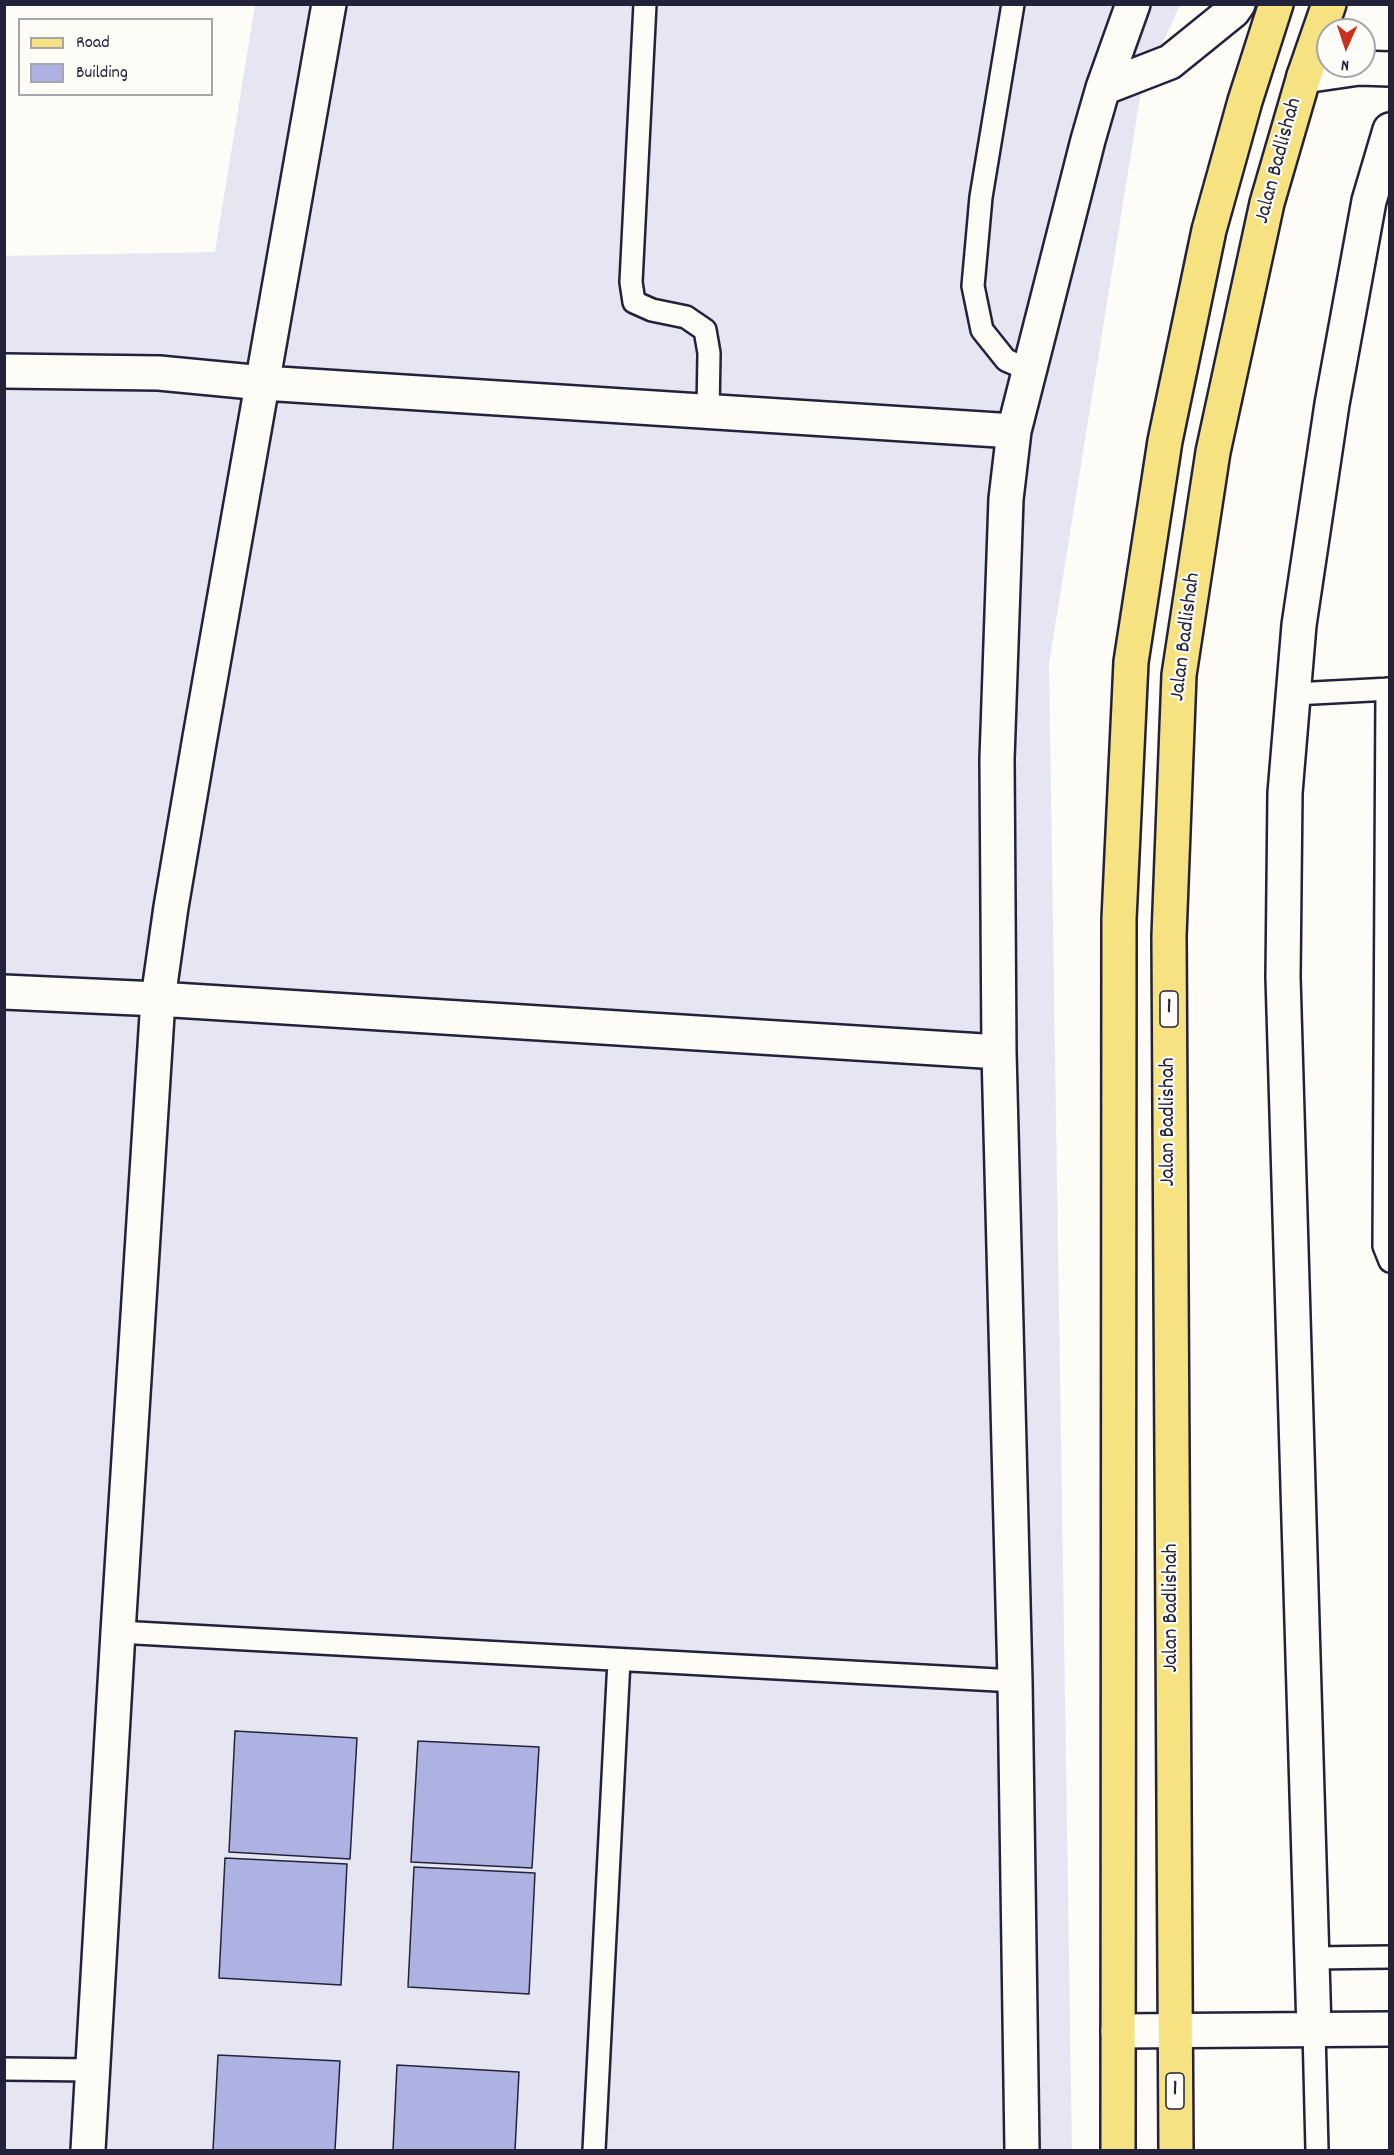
<!DOCTYPE html>
<style>
body{margin:0}
#map{position:relative;width:1394px;height:2155px;overflow:hidden;background:#fdfcf7;font-family:Dekko,sans-serif}
canvas{display:block}
.frame{position:absolute;inset:0;border:6px solid #22223b;pointer-events:none}
.legend{position:absolute;left:18px;top:18px;width:195px;height:78px;box-sizing:border-box;background:#fdfcf7;border:2px solid #a5a5ac;margin:0;padding:8px 10px;list-style:none;font-size:18px;color:#22223b}
.legend li{display:flex;align-items:center;gap:12px;height:30px}
.legend b{width:30px;border:2px solid #a5a5ac}
.north{position:absolute;left:1316px;top:18px;width:60px;height:60px;box-sizing:border-box;background:#fdfcf7;border:2px solid #a5a5ac;border-radius:50%;rotate:183deg;font-size:16px;font-weight:700;line-height:24px;text-align:center;color:#22223b}
.north::after{content:'';display:block;margin:auto;width:21px;height:27px;background:#c8321e;clip-path:polygon(50% 0,100% 100%,50% 72%,0 100%)}
</style>
<div id="map">
<canvas width="1394" height="2155"></canvas>
<div class="frame"></div>
<ul class="legend">
<li><b style="height:8px;background:#f7e281"></b>Road</li>
<li><b style="height:16px;background:#adb2e3"></b>Building</li>
</ul>
<div class="north">N</div>
</div>
<script>
const ctx = document.querySelector('canvas').getContext('2d');
ctx.lineJoin = 'round';
function fill(path, color) { ctx.fillStyle = color; ctx.fill(path, 'evenodd'); }
const toPath = rows => new Path2D(rows.map(r => 'M' + r).join(''));
function stroke(path, color, width, dash) { ctx.strokeStyle = color; ctx.lineWidth = width; ctx.lineCap = dash ? 'butt' : 'round'; ctx.setLineDash(dash || []); ctx.stroke(path); }
function drawText(font, color, halo, rows, align = 'center') {
  ctx.font = font + ' Dekko,sans-serif'; ctx.lineWidth = 4.5; ctx.setLineDash([]); ctx.textBaseline = 'middle'; ctx.strokeStyle = halo; ctx.fillStyle = color; for (const [text, x, y, turn = 0] of rows) {
    ctx.save(); ctx.translate(x, y); ctx.rotate((+turn || 0) * Math.PI / 180); ctx.textAlign = isNaN(turn) ? turn : align; if (halo) ctx.strokeText(text, 0, 0); ctx.fillText(text, 0, 0); ctx.restore();
  }
}
fill(toPath([
 [255,5,1180,5,1141,91,1049,664,1072,2150,5,2150,4,256,215,252]
]), '#e5e6f1');
const building = toPath([
 [235,1731,357,1738,350,1859,229,1852,235,1731],
 [418,1741,539,1747,532,1868,411,1862,418,1741],
 [225,1858,347,1864,341,1985,219,1978,225,1858],
 [414,1867,535,1873,529,1994,408,1987,414,1867],
 [218,2055,340,2061,335,2150,213,2150,218,2055],
 [397,2065,519,2072,515,2150,393,2150,397,2065]
]);
fill(building, '#adb2e3');
stroke(building, '#22223b', 1.5);
const service = toPath([
 [645,4,631,282,634,302,652,310,686,317,705,330,709,353,708,412],
 [1013,4,981,197,973,286,982,330,1006,360,1029,370],
 [1387,689,1384,1246,1390,1261],
 [1294,694,1390,689],
 [118,1632,1015,1681],
 [1312,1958,1390,1957],
 [1314,2030,1317,2150],
 [4,2069,92,2070],
 [594,2150,619,1660]
]);
const minor = toPath([
 [1304,76,1359,68,1390,69],
 [1103,88,1170,62,1233,11,1238,4],
 [4,371,159,373,263,383,1014,431],
 [4,992,158,999,999,1052],
 [1314,2030,1283,977,1285,793,1299,625,1332,404,1369,201,1390,130],
 [1118,2031,1390,2029],
 [88,2150,118,1632,158,999,171,907,199,743,329,4],
 [1022,2150,1015,1681,999,1052,997,759,1006,499,1014,431,1088,140,1103,88,1133,4]
]);
const primary = toPath([
 [1118,2150,1119,919,1131,662,1165,441,1209,230,1245,101,1276,4],
 [1176,2150,1169,936,1179,675,1213,452,1267,203,1304,76,1329,4]
]);
stroke(service, '#22223b', 26);
stroke(minor, '#22223b', 38);
stroke(primary, '#22223b', 38);
stroke(service, '#fdfcf7', 21);
stroke(minor, '#fdfcf7', 33);
stroke(primary, '#f7e281', 33);
for (const [x, y, w] of [
 [1169,1009,18],
 [1175,2091,18]
]) { const box = new Path2D(); box.roundRect(x - w / 2, y - 18, w, 36, 4.5); ctx.fillStyle = '#fdfcf7'; ctx.fill(box); stroke(box, '#22223b', 1.5); }
drawText('bold 21px', '#22223b', null, [
 ["1",1169,1009],
 ["1",1175,2091]
]);
drawText('22px', '#22223b', '#fdfcf7', [
 ["Jalan Badlishah",1280,161,-75],
 ["Jalan Badlishah",1187,637,-83],
 ["Jalan Badlishah",1170,1122,-90],
 ["Jalan Badlishah",1173,1608,-90]
]);
</script>
